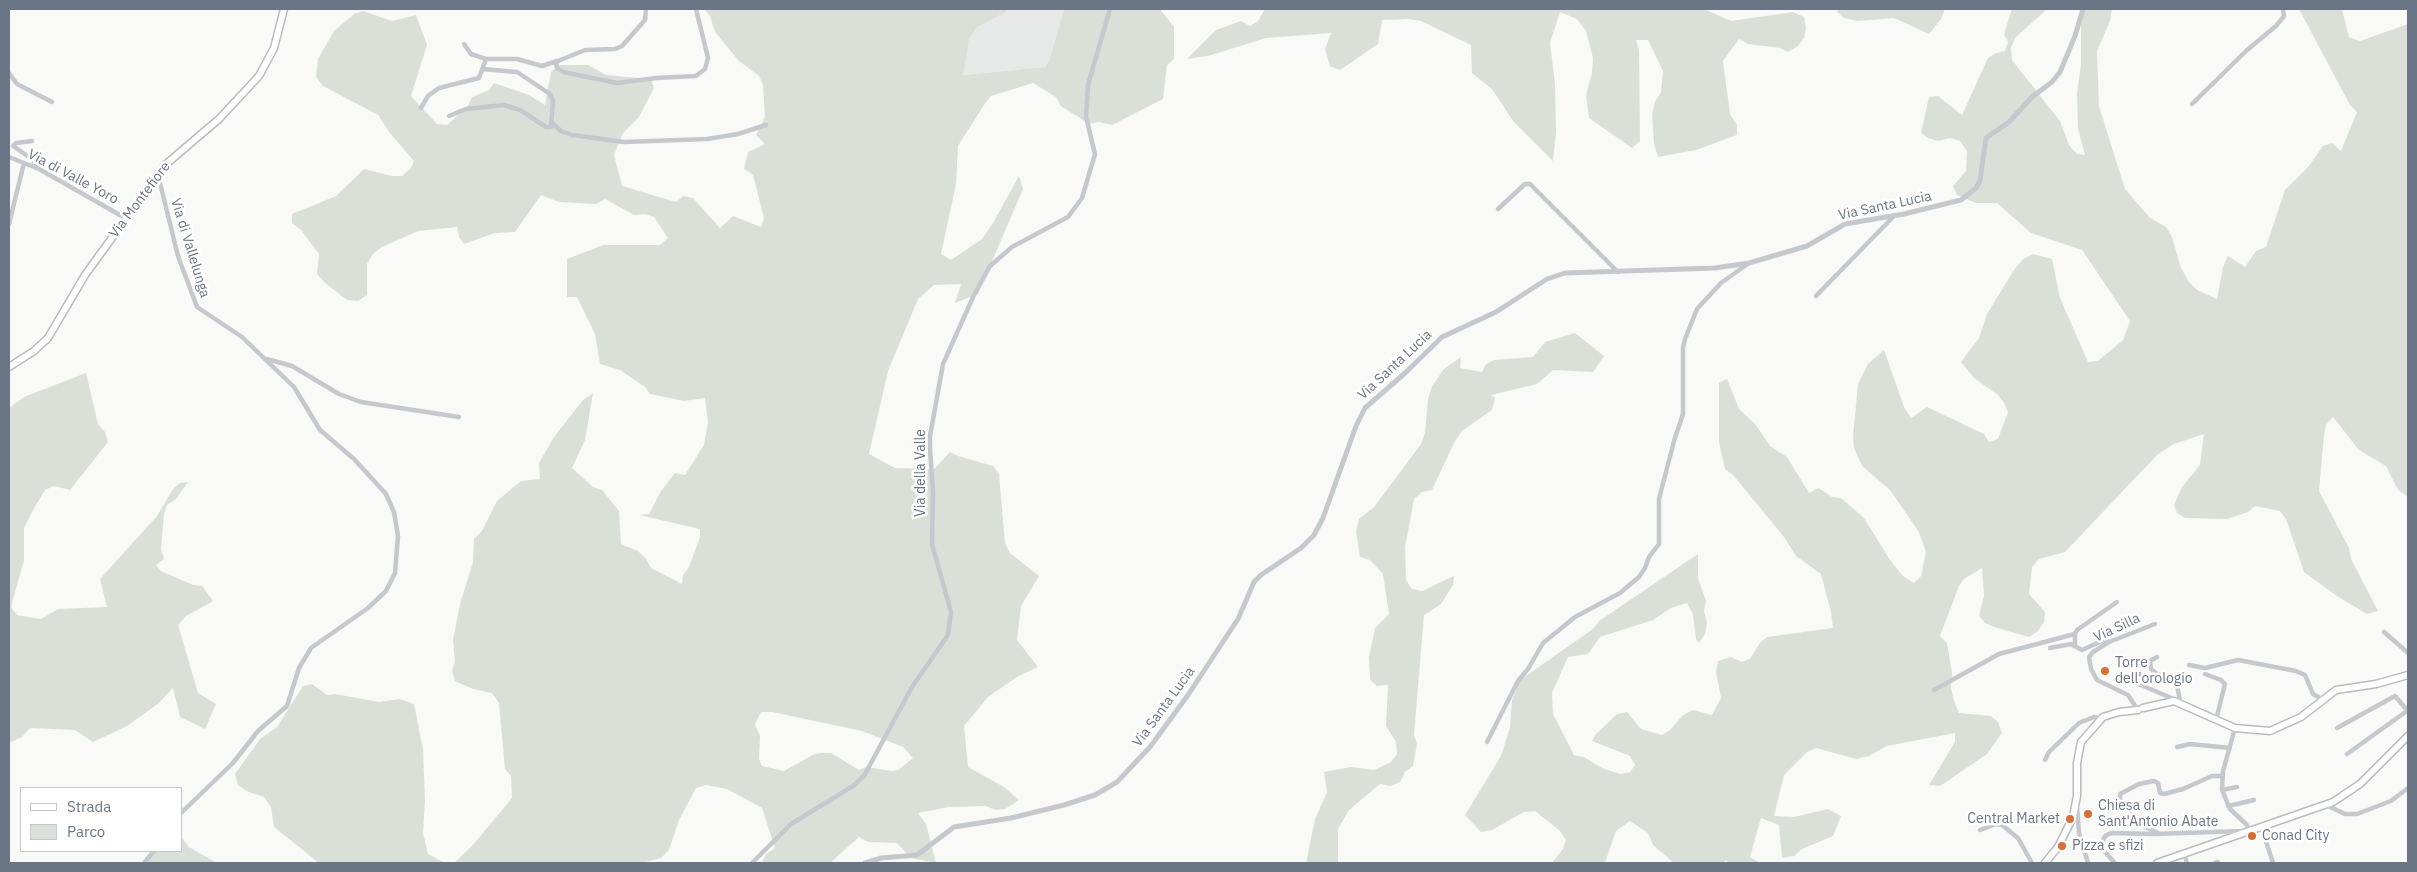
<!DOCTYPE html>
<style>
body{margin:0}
#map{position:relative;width:2417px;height:872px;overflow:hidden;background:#f9f9f7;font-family:"IBM Plex Sans",sans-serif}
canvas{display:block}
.frame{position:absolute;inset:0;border:10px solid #6a7686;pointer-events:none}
.legend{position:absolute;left:20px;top:787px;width:162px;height:65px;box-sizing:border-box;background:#fff;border:1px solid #c3c8cf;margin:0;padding:6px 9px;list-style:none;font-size:15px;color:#6a7686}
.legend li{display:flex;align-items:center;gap:10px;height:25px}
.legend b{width:25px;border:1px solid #c3c8cf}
</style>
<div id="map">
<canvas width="2417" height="872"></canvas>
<div class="frame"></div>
<ul class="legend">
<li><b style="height:6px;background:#fff"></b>Strada</li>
<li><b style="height:14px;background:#dae0d8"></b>Parco</li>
</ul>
</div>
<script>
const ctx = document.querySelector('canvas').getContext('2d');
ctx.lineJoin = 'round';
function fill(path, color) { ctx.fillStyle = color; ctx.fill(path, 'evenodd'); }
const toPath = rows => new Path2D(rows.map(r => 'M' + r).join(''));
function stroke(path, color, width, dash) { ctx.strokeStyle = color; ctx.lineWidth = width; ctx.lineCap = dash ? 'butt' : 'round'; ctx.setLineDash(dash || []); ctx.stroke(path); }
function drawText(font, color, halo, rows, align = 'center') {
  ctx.font = font + ' "IBM Plex Sans",sans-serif'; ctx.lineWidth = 5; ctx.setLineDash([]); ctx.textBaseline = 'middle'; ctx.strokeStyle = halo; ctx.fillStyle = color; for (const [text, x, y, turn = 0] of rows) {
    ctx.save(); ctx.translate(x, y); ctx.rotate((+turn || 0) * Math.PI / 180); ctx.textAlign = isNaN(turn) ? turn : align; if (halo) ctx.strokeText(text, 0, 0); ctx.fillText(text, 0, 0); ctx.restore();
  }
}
fill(toPath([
 [1007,9,1064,9,1049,61,1045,67,962,75,969,40,976,28,1006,12]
]), '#e7e8e8');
fill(toPath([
 [704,9,1007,9,1006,12,976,28,969,40,963,75,1045,67,1049,61,1064,9,1160,9,1174,27,1174,59,1167,65,1163,99,1112,125,1099,122,1089,124,1061,106,1056,97,1033,83,991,96,984,105,958,146,956,184,941,254,951,260,982,239,993,223,1019,176,1023,189,978,294,955,303,961,284,934,285,918,299,888,371,869,454,895,468,934,469,950,452,958,456,993,466,999,474,1005,543,1010,553,1039,576,1021,606,1017,640,1038,667,1017,677,988,697,964,726,968,767,1004,787,1019,800,1005,809,995,810,986,806,949,807,918,813,926,824,936,863,911,858,897,843,868,842,859,837,830,863,762,863,766,854,775,848,762,808,727,789,706,785,696,788,679,820,669,850,661,858,641,863,454,863,472,846,512,798,511,776,505,769,499,703,492,693,473,689,455,681,452,671,455,662,453,640,460,604,473,562,474,539,482,531,497,501,521,481,540,479,539,463,554,437,583,400,593,393,585,440,572,468,593,487,602,490,619,511,621,544,638,551,646,559,651,568,682,584,683,575,689,567,700,537,700,529,639,515,649,514,661,491,675,473,685,475,704,445,708,422,705,398,684,401,650,394,645,387,620,370,600,364,595,334,577,297,567,297,567,259,603,245,660,245,668,238,654,217,645,214,634,215,605,199,596,204,559,202,541,195,515,232,495,233,464,244,459,237,457,227,418,231,382,247,373,254,367,264,367,295,358,301,347,300,324,282,317,274,319,254,301,230,292,223,292,214,336,196,364,169,392,176,402,176,411,168,414,161,389,132,378,115,323,86,316,77,318,59,334,31,354,14,363,11,392,21,416,15,427,45,411,96,437,124,447,125,468,106,472,97,489,90,494,83,529,95,545,105,551,72,558,65,588,65,606,75,651,79,654,88,639,117,623,133,614,155,622,186,676,202,683,196,693,198,720,228,733,216,761,227,764,218,753,175,744,169,748,152,765,144,756,135,765,117,763,85,759,76,739,61,715,32,710,16],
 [761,712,772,712,862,731,903,747,913,758,898,770,892,771,866,767,859,770,831,753,822,753,814,754,784,771,762,766,759,759,760,736,755,724],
 [1265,9,1704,9,1731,21,1793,12,1804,17,1806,28,1804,38,1798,46,1788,52,1780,48,1748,44,1739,39,1723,61,1730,114,1737,125,1737,135,1696,150,1658,157,1654,144,1652,114,1655,102,1661,92,1663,71,1648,40,1636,40,1639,50,1640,141,1632,148,1589,118,1586,95,1592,73,1593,58,1586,31,1577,19,1560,12,1550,43,1555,84,1556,132,1553,161,1513,121,1492,89,1472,73,1471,45,1421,21,1408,19,1382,20,1378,44,1340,70,1330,66,1325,49,1331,33,1266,38,1208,56,1187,59,1216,30,1241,21,1250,26,1258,21],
 [1839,9,1945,9,1941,19,1929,34,1894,18,1857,21,1844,18,1837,12],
 [2012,9,2047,9,2015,38,2011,48,2012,60,2060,121,2069,145,2077,154,2085,155,2078,129,2077,93,2081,64,2081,9,2112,9,2110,21,2097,51,2099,106,2125,189,2150,218,2166,227,2172,237,2181,268,2189,282,2197,290,2217,299,2223,267,2228,256,2245,267,2256,251,2266,247,2285,190,2308,167,2323,146,2332,143,2341,151,2357,112,2350,105,2299,9,2342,9,2349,37,2360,41,2408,24,2408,497,2398,490,2386,466,2359,450,2333,417,2326,425,2324,435,2319,491,2349,548,2351,559,2378,611,2367,614,2337,596,2304,572,2286,519,2280,511,2255,506,2248,512,2227,519,2185,518,2177,513,2174,505,2182,487,2200,465,2204,434,2174,444,2158,454,2065,552,2039,559,2032,567,2029,594,2045,612,2044,622,2038,631,2029,637,1994,627,1985,623,1979,616,1984,596,1982,568,1964,579,1959,586,1940,636,1947,643,1952,673,1951,688,1954,701,1959,713,1991,716,1998,722,2002,733,1987,754,1949,780,1940,786,1929,785,1955,742,1955,733,1887,746,1869,756,1856,759,1816,748,1807,752,1784,775,1774,816,1794,817,1828,809,1841,816,1833,836,1802,849,1794,856,1782,858,1779,825,1761,818,1750,857,1760,863,1728,863,1727,860,1722,863,1674,863,1653,845,1648,833,1630,821,1616,831,1605,863,1552,863,1563,849,1566,840,1560,831,1535,811,1524,812,1492,830,1481,832,1465,815,1501,756,1510,727,1512,700,1520,680,1593,629,1599,621,1698,554,1698,578,1706,601,1704,611,1707,623,1705,634,1699,643,1696,639,1693,614,1687,603,1671,608,1653,620,1600,637,1588,654,1568,657,1552,693,1553,714,1574,755,1584,757,1602,768,1620,774,1630,772,1635,765,1630,756,1592,741,1596,734,1617,714,1627,712,1641,729,1662,735,1670,730,1683,715,1693,710,1712,715,1721,698,1716,672,1718,661,1731,657,1742,662,1750,659,1760,643,1767,637,1833,628,1831,612,1821,574,1796,556,1784,537,1733,475,1725,469,1719,442,1719,383,1727,379,1739,409,1756,425,1770,446,1787,457,1809,493,1818,488,1822,490,1832,497,1841,498,1864,518,1890,560,1903,576,1914,583,1921,576,1926,552,1919,532,1890,490,1862,466,1854,448,1853,436,1858,384,1868,364,1884,350,1904,407,1911,418,1927,407,1984,434,1989,442,1998,439,2008,412,2004,403,1998,395,1974,378,1961,362,1979,338,1987,314,2014,270,2023,259,2033,254,2052,259,2060,298,2088,362,2098,361,2123,340,2130,321,2082,250,2031,233,1997,203,1976,203,1957,195,1953,186,1966,171,1967,151,1960,141,1950,138,1938,141,1928,138,1921,133,1929,97,1938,96,1962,115,1988,58,1996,53,2005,51,2008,42,2004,34],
 [1575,333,1604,356,1593,372,1553,370,1537,384,1491,395,1495,398,1492,410,1462,431,1455,441,1432,490,1422,492,1414,499,1405,547,1406,580,1412,589,1422,591,1454,576,1453,585,1441,604,1424,615,1414,735,1417,744,1413,766,1405,772,1400,782,1390,786,1380,784,1349,810,1338,829,1338,863,1306,863,1315,819,1327,792,1324,772,1351,767,1374,770,1391,762,1397,754,1396,742,1386,726,1388,685,1377,686,1370,680,1369,657,1375,628,1389,614,1383,574,1370,560,1360,557,1356,532,1359,519,1374,507,1421,444,1425,433,1428,399,1432,386,1444,369,1461,357,1460,368,1482,372,1486,364,1494,360,1533,357,1545,342],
 [86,373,98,424,105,432,108,442,70,490,54,486,45,490,33,510,24,528,24,560,11,607,17,615,41,619,58,609,107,607,100,579,157,516,173,489,180,483,188,482,176,499,167,505,164,514,161,549,164,559,156,565,161,571,193,585,202,586,213,601,186,616,178,625,198,693,216,704,205,729,180,717,173,688,159,703,127,726,93,742,75,730,30,728,22,737,9,743,9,408,24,397],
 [312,684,327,695,335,694,379,702,400,699,414,704,423,749,425,800,423,833,428,854,445,863,319,863,274,827,271,807,264,797,246,791,238,785,235,774,260,739,277,727,303,686],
 [181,837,189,847,217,863,150,863,147,860,153,851,181,851]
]), '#dae0d8');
const secondary = toPath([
 [9,367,34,351,48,338,85,275,165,165,219,119,259,76,274,48,284,9],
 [2143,708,2174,701,2235,728,2270,731,2301,717,2336,690,2376,684,2408,675],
 [2045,863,2058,847,2073,817,2077,796,2077,763,2081,742,2103,717,2119,712,2138,710],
 [2157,863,2333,802,2360,784,2408,736]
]);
stroke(secondary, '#b8bbc0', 9);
stroke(toPath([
 [646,9,645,20,622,46,615,49,585,50,558,61,556,64,557,68,563,72,617,83,656,78,696,76,705,69,708,58,696,9],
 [464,44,471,54,486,59],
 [9,73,17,84,52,102],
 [2192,104,2247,50,2276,26,2284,16,2283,9],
 [421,108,428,96,439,88,479,78,486,59,517,59,542,66,557,61],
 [449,116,466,109,504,105,520,110,546,127,551,127,553,101,550,94,517,72,482,69],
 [552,123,561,131,572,135,624,142,707,139,738,134,766,125],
 [32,141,16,143,13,146,32,159,39,169],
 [9,157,39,169,127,219],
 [158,175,178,256,197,307,242,337,294,387,320,430,354,459,386,494,394,512,398,536,395,573,386,591,368,608,311,648,299,668,287,706,258,731,233,763,181,813],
 [1498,209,1525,184,1530,184,1618,272],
 [9,224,24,163],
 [1816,296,1894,216],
 [267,359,292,366,339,394,361,402,459,417],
 [2384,632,2408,653],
 [2075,645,2075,634,2077,630,2117,602],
 [2050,648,2071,644,2082,650,2104,640,2109,642],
 [2157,657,2150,661,2151,669,2157,674,2176,679,2180,701],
 [2189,665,2205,668,2238,660,2296,671,2305,675,2313,694,2322,699],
 [2205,674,2221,680,2225,684,2216,720],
 [2134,682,2176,700],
 [1934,690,1999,654,2075,634],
 [2138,710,2128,695,2097,680,2091,669,2089,657,2093,652,2109,642,2155,624],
 [2235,728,2223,771,2222,790,2230,809,2246,824,2250,830],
 [2337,728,2395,696,2407,710],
 [1487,742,1518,681,1528,669,1543,643,1575,617,1620,593,1639,577,1645,568,1649,557,1659,544,1659,499,1674,441,1683,414,1683,348,1685,339,1697,309,1721,283,1749,263],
 [2177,747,2190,744,2230,748],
 [2347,754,2407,711],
 [2045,760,2049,752,2079,723,2094,717,2101,719],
 [2222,790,2237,787],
 [2326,805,2345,814,2357,814,2391,801,2408,788],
 [2228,806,2254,800],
 [2077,807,2079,833,2088,863],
 [2261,826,2273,863],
 [1980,830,1996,824,2002,825,2018,838,2032,863],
 [2160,834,2139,824,2120,799,2120,794,2139,784,2154,781,2158,783,2160,793,2164,794,2183,789,2212,776,2222,776],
 [2184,854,2187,863],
 [144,863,154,851],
 [752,863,791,824,853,786,864,776,912,687,948,635,951,612,932,544,933,492,930,449,930,436,943,364,974,295,990,266,1012,247,1068,217,1082,198,1095,154,1086,117,1088,85,1110,9],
 [2115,863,2105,852,2102,843,2105,836,2111,833,2153,834,2245,831],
 [2215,863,2218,862]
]), '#c5c8cc', 4.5);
stroke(toPath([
 [865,863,881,858,917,855,954,827,1011,818,1064,805,1095,795,1117,782,1150,747,1188,695,1238,619,1254,582,1261,575,1301,548,1314,535,1323,518,1356,426,1365,408,1404,374,1442,337,1496,312,1547,279,1565,273,1715,268,1749,263,1807,246,1845,224,1904,214,1961,200,1976,188,1980,181,1986,138,2009,122,2032,97,2052,82,2060,72,2075,36,2083,9]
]), '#c5c8cc', 5);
stroke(secondary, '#fff', 6);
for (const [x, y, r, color] of [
 [2105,671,5,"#d76f38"],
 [2088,814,5,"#d76f38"],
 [2070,819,5,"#d76f38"],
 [2252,836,5,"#d76f38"],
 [2062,846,5,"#d76f38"]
]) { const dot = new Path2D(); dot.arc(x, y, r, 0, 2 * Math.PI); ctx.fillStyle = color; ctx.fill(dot); stroke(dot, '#fff', 2); }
drawText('14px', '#6a7686', '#fff', [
 ["Via di Valle Yoro",73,177,28],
 ["Via Montefiore",140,200,-53],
 ["Via Santa Lucia",1885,206,-12],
 ["Via di Vallelunga",190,248,73],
 ["Via Santa Lucia",1395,365,-43],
 ["Via della Valle",921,473,-90],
 ["Via Silla",2117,628,-25],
 ["Via Santa Lucia",1164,707,-54]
]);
drawText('14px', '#6a7686', '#fff', [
 ["Torre",2115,663],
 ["dell'orologio",2115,679],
 ["Chiesa di",2098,806],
 ["Sant'Antonio Abate",2098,822],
 ["Central Market",2060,819,"right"],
 ["Conad City",2262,836],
 ["Pizza e sfizi",2072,846]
], 'left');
</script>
